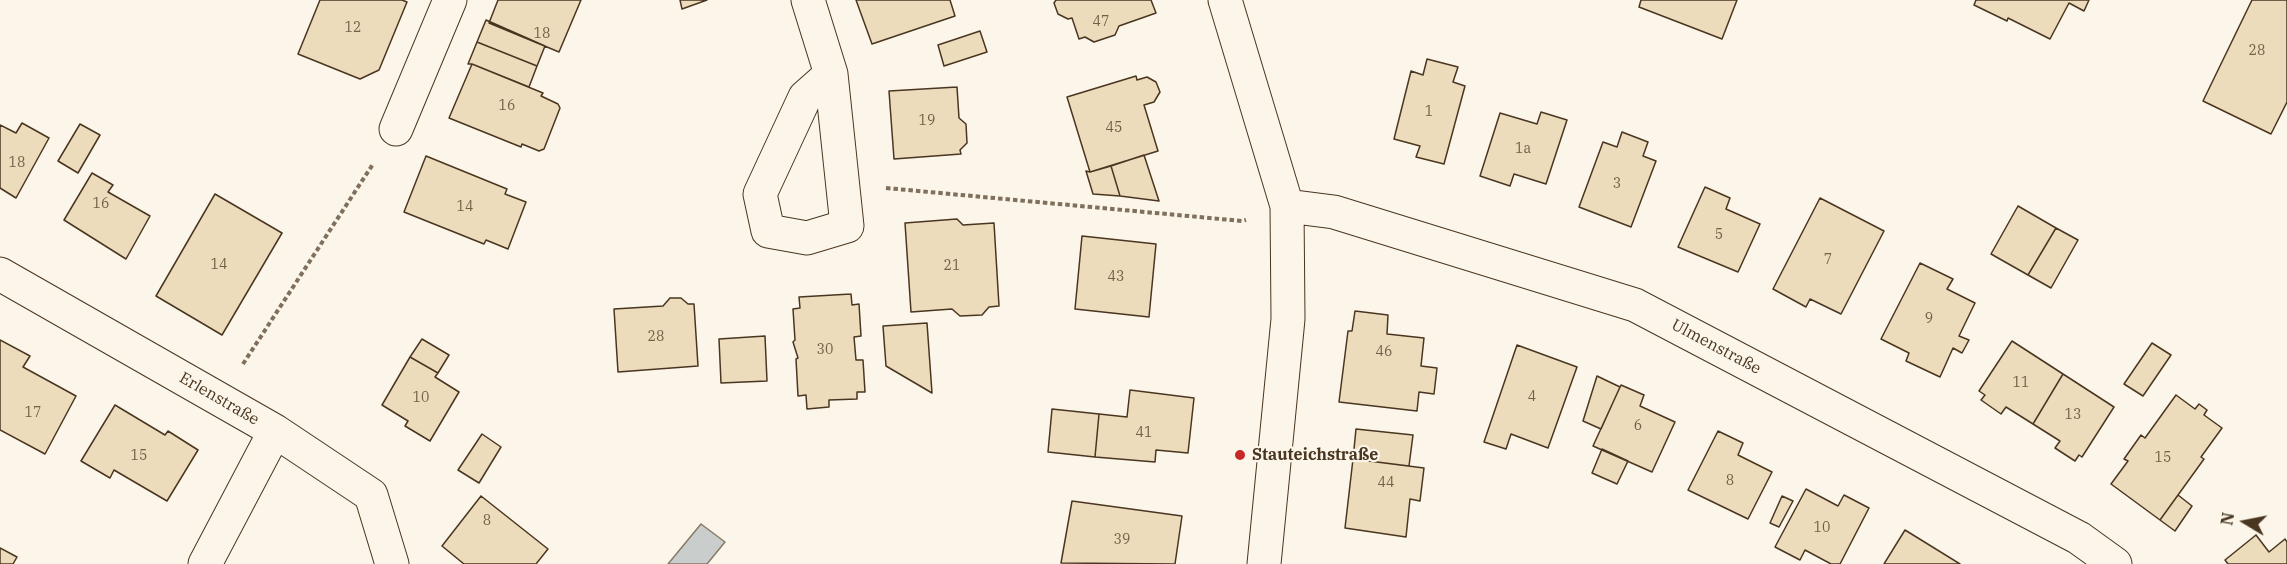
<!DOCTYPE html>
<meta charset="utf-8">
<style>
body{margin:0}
#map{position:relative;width:2287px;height:564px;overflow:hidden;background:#fbf6e9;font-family:"IBM Plex Serif",serif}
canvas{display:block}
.north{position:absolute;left:2215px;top:492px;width:60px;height:60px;-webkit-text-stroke:4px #fbf6e9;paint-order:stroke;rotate:280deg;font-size:16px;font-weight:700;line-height:24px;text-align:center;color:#4a3520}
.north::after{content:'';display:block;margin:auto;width:21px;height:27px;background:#4a3520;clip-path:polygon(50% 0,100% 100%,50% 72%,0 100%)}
</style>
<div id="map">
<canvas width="2287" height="564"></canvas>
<div class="north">N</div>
</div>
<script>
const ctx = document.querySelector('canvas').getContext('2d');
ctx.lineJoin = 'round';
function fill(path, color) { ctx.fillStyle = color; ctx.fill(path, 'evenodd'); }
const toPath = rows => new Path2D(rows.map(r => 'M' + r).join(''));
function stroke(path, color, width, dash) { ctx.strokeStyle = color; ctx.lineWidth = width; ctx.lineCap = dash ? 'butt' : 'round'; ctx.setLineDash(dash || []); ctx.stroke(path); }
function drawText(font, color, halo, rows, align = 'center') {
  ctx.font = font + ' "IBM Plex Serif",serif'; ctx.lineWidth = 4.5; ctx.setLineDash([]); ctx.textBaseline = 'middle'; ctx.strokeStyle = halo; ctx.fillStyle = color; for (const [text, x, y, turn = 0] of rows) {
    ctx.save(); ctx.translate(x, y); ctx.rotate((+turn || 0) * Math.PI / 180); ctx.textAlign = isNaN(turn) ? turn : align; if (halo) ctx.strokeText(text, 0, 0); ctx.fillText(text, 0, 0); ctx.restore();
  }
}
const water = toPath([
 [701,524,725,542,707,564,668,564,701,524]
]);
fill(water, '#c9cecd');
stroke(water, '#887966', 1.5);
const building = toPath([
 [320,0,402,0,407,2,379,70,360,79,298,54,320,0],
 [498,0,581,0,559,52,489,23,498,0],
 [680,0,707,0,682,9,680,0],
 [856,0,950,0,955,16,872,44,856,0],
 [1056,0,1151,0,1156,13,1119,26,1115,35,1094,42,1085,37,1079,39,1072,18,1068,19,1058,14,1054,3,1056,0],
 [1641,0,1737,0,1722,39,1639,7,1641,0],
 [1976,0,2089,0,2084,11,2069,3,2050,39,2008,18,2007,21,1974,5,1976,0],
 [2252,0,2287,0,2287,102,2271,134,2203,101,2252,0],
 [486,20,545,46,537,66,477,42,486,20],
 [980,31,987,52,944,66,938,45,980,31],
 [477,42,537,66,529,87,472,64,468,64,477,42],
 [1427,59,1458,67,1453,82,1465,86,1444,164,1416,157,1420,146,1394,139,1411,71,1423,75,1427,59],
 [472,64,543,93,541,96,558,104,560,108,544,149,539,151,522,144,521,147,449,118,472,64],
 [1136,76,1137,80,1147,77,1156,82,1160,92,1154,102,1144,105,1158,151,1090,172,1067,97,1136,76],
 [957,87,959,118,966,124,967,143,960,150,961,154,894,159,889,91,957,87],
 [1541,112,1567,120,1546,184,1514,174,1510,186,1480,176,1500,113,1537,124,1541,112],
 [22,123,49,138,16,198,0,188,0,125,16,133,22,123],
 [80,124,100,135,78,173,58,161,80,124],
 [1622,132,1648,142,1643,156,1656,161,1631,227,1579,207,1603,142,1617,147,1622,132],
 [1144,155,1159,201,1120,196,1111,166,1144,155],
 [426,156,507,189,505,194,526,202,508,249,486,240,484,244,404,212,426,156],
 [1111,166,1120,196,1093,194,1086,171,1090,172,1111,166],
 [92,173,113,185,108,192,150,216,126,259,64,220,92,173],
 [1705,187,1730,198,1726,209,1760,224,1738,272,1678,247,1705,187],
 [215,194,282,233,222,335,156,296,215,194],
 [1820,198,1884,231,1841,314,1810,299,1806,307,1773,289,1820,198],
 [2018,206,2056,228,2028,275,1991,254,2018,206],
 [957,219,963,225,994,223,999,306,989,307,982,315,960,316,952,309,911,312,905,223,957,219],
 [2056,228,2078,240,2051,288,2028,275,2056,228],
 [1082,236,1156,244,1149,317,1075,309,1082,236],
 [1920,263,1953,279,1947,289,1975,303,1959,336,1969,340,1962,353,1953,348,1940,377,1906,361,1909,353,1881,339,1920,263],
 [851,294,852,305,859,304,861,336,854,337,856,360,863,360,865,392,857,392,857,399,829,400,829,407,807,409,806,395,798,396,796,359,798,358,793,342,795,340,793,309,800,308,799,297,851,294],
 [670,298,681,298,688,304,694,304,698,366,618,372,614,309,663,306,670,298],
 [1355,311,1388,315,1387,334,1424,338,1421,366,1437,368,1434,394,1419,392,1417,411,1339,402,1348,331,1352,331,1355,311],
 [927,323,932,393,886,366,883,326,927,323],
 [765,336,767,381,721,383,719,339,765,336],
 [422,339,449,355,438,373,410,357,422,339],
 [0,340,30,356,23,367,76,396,45,454,0,430,0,340],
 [2012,341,2063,374,2033,424,2006,407,2001,414,1981,400,1985,395,1979,391,2012,341],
 [2152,343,2171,355,2143,396,2124,384,2152,343],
 [1517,345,1577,367,1548,448,1511,434,1506,449,1484,442,1517,345],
 [410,357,438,373,435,377,459,392,430,441,405,426,408,421,382,405,410,357],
 [2063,374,2114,407,2082,457,2079,455,2075,461,2055,448,2060,441,2033,424,2063,374],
 [1597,376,1620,387,1601,429,1583,421,1597,376],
 [1621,385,1644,395,1640,406,1675,422,1652,472,1593,446,1621,385],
 [1130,390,1194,398,1188,453,1156,450,1155,462,1095,457,1099,414,1127,417,1130,390],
 [2176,395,2195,409,2199,404,2207,410,2204,415,2222,428,2201,457,2204,459,2160,520,2111,484,2128,461,2124,459,2141,435,2145,438,2176,395],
 [115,405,165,435,168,431,198,450,167,501,114,470,110,478,81,461,115,405],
 [1052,409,1099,414,1095,457,1048,452,1052,409],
 [1356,429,1413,435,1409,466,1353,459,1356,429],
 [1718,431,1743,443,1738,455,1772,472,1748,519,1688,490,1718,431],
 [482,434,501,447,479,483,458,470,482,434],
 [1602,449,1628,461,1617,484,1592,473,1602,449],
 [1353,459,1424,468,1420,501,1410,499,1406,537,1345,528,1353,459],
 [1806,489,1838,506,1844,495,1869,508,1840,564,1831,564,1805,550,1800,560,1775,547,1806,489],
 [2178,495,2192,506,2175,531,2160,520,2178,495],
 [481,496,548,549,536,564,464,564,442,546,481,496],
 [1782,496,1793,501,1779,527,1770,523,1782,496],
 [1072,501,1182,516,1175,564,1061,563,1072,501],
 [1905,530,1960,564,1884,564,1905,530],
 [2256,535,2269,552,2285,539,2287,542,2287,564,2228,564,2225,560,2256,535],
 [0,548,17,557,13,564,0,564,0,548]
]);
fill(building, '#ecdcbc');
stroke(building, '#4a3520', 1.5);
const minor = toPath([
 [808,0,831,74,847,226,807,238,768,231,760,194,805,97,831,74],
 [1225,0,1287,206,1288,319,1264,564],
 [396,129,450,0],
 [1287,206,1334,212,1635,305,2079,538,2115,564],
 [0,274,275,431,371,495,392,564],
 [205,564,275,431]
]);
stroke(minor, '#4a3520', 35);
stroke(toPath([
 [886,188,1242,221,1246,220],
 [243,364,373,164]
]), '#7f6f5c', 4, [4.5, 3]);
stroke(minor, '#fbf6e9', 33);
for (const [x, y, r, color] of [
 [1240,455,6,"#c62828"]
]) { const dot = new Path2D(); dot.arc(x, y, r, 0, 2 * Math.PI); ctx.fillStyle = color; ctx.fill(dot); stroke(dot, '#fbf6e9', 2); }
drawText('14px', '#725f47', null, [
 ["47",1101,22],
 ["12",353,28],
 ["18",542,34],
 ["28",2257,51],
 ["16",507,106],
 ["1",1429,112],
 ["19",927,121],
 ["45",1114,128],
 ["1a",1523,149],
 ["18",17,163],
 ["3",1617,184],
 ["16",101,204],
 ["14",465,207],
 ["5",1719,235],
 ["7",1828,260],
 ["14",219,265],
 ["21",952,266],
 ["43",1116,277],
 ["9",1929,319],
 ["28",656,337],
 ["30",825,350],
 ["46",1384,352],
 ["11",2021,383],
 ["4",1532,397],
 ["10",421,398],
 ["17",33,413],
 ["13",2073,415],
 ["6",1638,426],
 ["41",1144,433],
 ["15",139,456],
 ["15",2163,458],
 ["8",1730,481],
 ["44",1386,483],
 ["8",487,521],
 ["10",1822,528],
 ["39",1122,540]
]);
drawText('16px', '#4a3520', '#fbf6e9', [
 ["Ulmenstraße",1716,347,28],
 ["Erlenstraße",219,399,30]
]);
drawText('bold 16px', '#4a3520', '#fbf6e9', [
 ["Stauteichstraße",1252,455]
], 'left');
</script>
